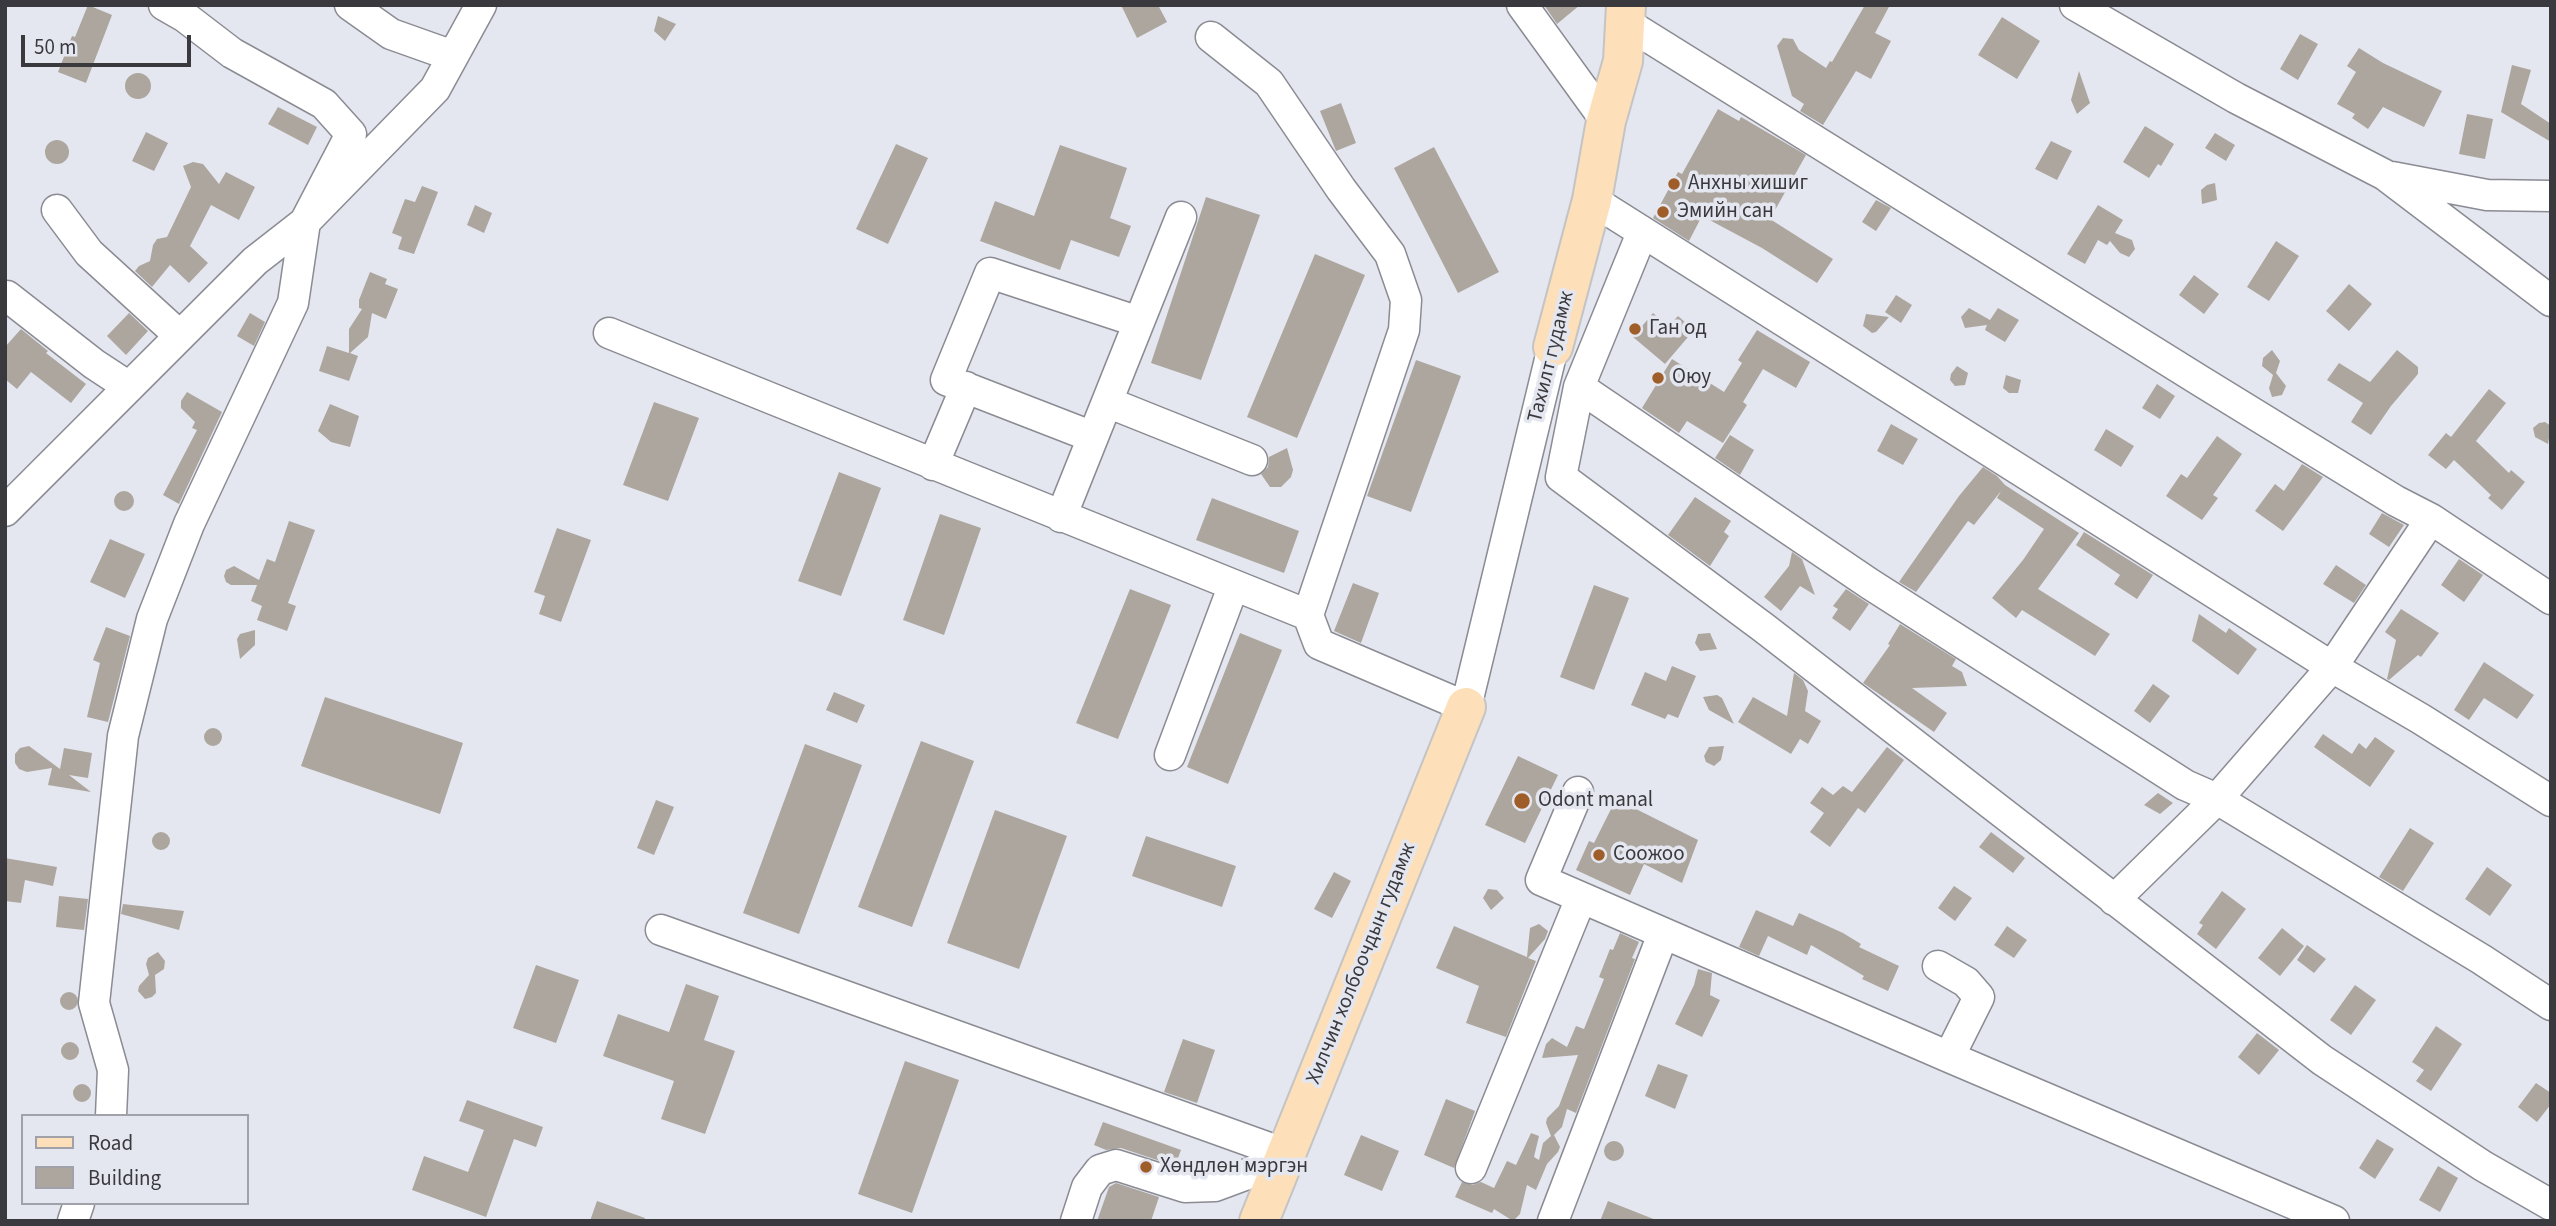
<!DOCTYPE html>
<meta charset="utf-8">
<style>
body{margin:0}
#map{position:relative;width:2556px;height:1226px;overflow:hidden;background:#e5e7f0;font-family:"Source Sans 3",sans-serif}
canvas{display:block}
.frame{position:absolute;inset:0;border:7px solid #3a3a3e;pointer-events:none}
.legend{position:absolute;left:21px;top:1114px;width:228px;height:91px;box-sizing:border-box;background:#e5e7f0;border:2px solid #a1a2a9;margin:0;padding:9px 12px;list-style:none;font-size:21px;color:#3a3a3e}
.legend li{display:flex;align-items:center;gap:14px;height:35px}
.legend b{width:35px;border:2px solid #a1a2a9}
.scale{position:absolute;left:21px;top:35px;width:170px;height:32px;box-sizing:border-box;border:4px solid #3a3a3e;border-top:0;padding-left:9px;font-size:21px;line-height:24px;white-space:nowrap;color:#3a3a3e;-webkit-text-stroke:5px #e5e7f0;paint-order:stroke}
</style>
<div id="map">
<canvas width="2556" height="1226"></canvas>
<div class="frame"></div>
<ul class="legend">
<li><b style="height:9px;background:#fddfb9"></b>Road</li>
<li><b style="height:19px;background:#aca69f"></b>Building</li>
</ul>
<div class="scale">50 m</div>
</div>
<script>
const ctx = document.querySelector('canvas').getContext('2d');
ctx.lineJoin = 'round';
function fill(path, color) { ctx.fillStyle = color; ctx.fill(path, 'evenodd'); }
const toPath = rows => new Path2D(rows.map(r => 'M' + r).join(''));
function stroke(path, color, width, dash) { ctx.strokeStyle = color; ctx.lineWidth = width; ctx.lineCap = dash ? 'butt' : 'round'; ctx.setLineDash(dash || []); ctx.stroke(path); }
function drawText(font, color, halo, rows, align = 'center') {
  ctx.font = font + ' "Source Sans 3",sans-serif'; ctx.lineWidth = 7; ctx.setLineDash([]); ctx.textBaseline = 'middle'; ctx.strokeStyle = halo; ctx.fillStyle = color; for (const [text, x, y, turn = 0] of rows) {
    ctx.save(); ctx.translate(x, y); ctx.rotate((+turn || 0) * Math.PI / 180); ctx.textAlign = isNaN(turn) ? turn : align; if (halo) ctx.strokeText(text, 0, 0); ctx.fillText(text, 0, 0); ctx.restore();
  }
}
fill(toPath([
 [88,5,112,15,86,83,58,72,72,36,75,37],
 [1121,5,1158,5,1167,22,1137,38],
 [1544,5,1580,5,1557,24],
 [1865,5,1890,5,1875,33,1891,41,1871,79,1856,71,1823,125,1800,111,1804,104,1792,96,1777,46,1783,38,1793,39,1799,50,1826,68,1830,61,1832,62],
 [658,16,676,24,665,41,654,31],
 [2002,17,2040,41,2017,79,1978,55],
 [2300,34,2318,44,2298,80,2280,69],
 [2359,48,2383,63,2442,91,2424,127,2383,107,2368,129,2352,118,2355,114,2337,104,2356,72,2347,66],
 [2512,65,2531,70,2521,104,2551,124,2551,142,2501,112],
 [2079,71,2090,103,2077,114,2071,100],
 '125 86a13 13 0 1 1 26 0a13 13 0 1 1-26 0Z',
 [1341,103,1356,143,1336,151,1320,111],
 [278,107,317,127,308,145,268,124],
 [1718,109,1739,121,1741,117,1806,155,1770,219,1833,259,1817,283,1762,248,1702,216,1689,241,1653,218,1678,172,1682,174],
 [2467,114,2493,119,2485,159,2459,154],
 [2145,126,2174,144,2161,166,2158,164,2149,178,2123,162],
 [146,132,168,143,154,171,132,161],
 [2215,133,2235,145,2226,161,2205,148],
 '45 152a12 12 0 1 1 24 0a12 12 0 1 1-24 0Z',
 [2051,141,2072,151,2057,180,2035,169],
 [896,144,928,158,888,244,856,229],
 [1060,145,1127,168,1110,218,1131,226,1119,257,1071,240,1060,270,980,241,995,201,1034,216],
 [1434,147,1499,272,1458,293,1394,168],
 [193,162,203,164,219,184,226,172,255,187,239,220,211,205,190,246,208,263,189,283,170,265,152,287,135,271,139,266,150,261,153,245,157,239,167,237,191,187,183,166],
 [2215,183,2217,200,2202,204,2201,190,2207,185],
 [422,186,438,192,414,254,398,249,402,237,392,233,405,199,415,202],
 [1206,197,1260,215,1201,380,1151,363],
 [1876,200,1891,208,1876,231,1862,222],
 [475,205,492,213,484,233,467,225],
 [2098,205,2123,220,2115,233,2132,240,2135,249,2129,257,2120,253,2110,241,2107,245,2098,240,2085,264,2067,254],
 [2276,241,2299,256,2269,301,2247,287],
 [1315,254,1365,275,1297,438,1247,417],
 [370,272,387,279,385,284,398,289,386,319,372,313,368,337,350,353,358,356,349,381,319,371,327,346,349,353,349,329,362,309,359,308,359,300],
 [2194,275,2219,294,2204,314,2179,295],
 [2349,284,2372,304,2349,331,2326,311],
 [1896,295,1912,305,1901,323,1885,312],
 [1969,308,1990,320,1998,308,2019,320,2005,342,1985,330,1987,325,1965,328,1961,317],
 [129,313,148,331,126,355,107,336],
 [250,313,265,322,254,346,237,336],
 [1653,313,1669,326,1678,316,1694,330,1665,364,1633,337],
 [1866,314,1889,317,1876,332,1872,333,1863,326],
 [21,329,48,351,46,353,86,384,71,403,31,372,17,389,5,379,5,347],
 [1757,330,1810,362,1796,388,1763,369,1743,402,1747,405,1723,443,1687,421,1679,433,1642,408,1672,359,1724,392,1742,363,1738,360],
 [2272,350,2280,361,2276,373,2286,386,2282,395,2272,397,2269,388,2273,375,2262,366,2263,358],
 [2397,350,2418,367,2418,374,2391,406,2371,435,2351,422,2363,403,2327,380,2339,363,2370,382],
 [1416,360,1461,376,1411,512,1367,496],
 [1957,366,1968,373,1965,385,1955,386,1950,380,1951,374],
 [2006,375,2021,380,2018,393,2009,393,2003,388],
 [2157,384,2175,396,2160,419,2142,408],
 [2489,389,2506,403,2476,441,2509,473,2511,470,2525,482,2502,510,2488,498,2491,495,2454,460,2446,469,2428,455,2446,433,2451,437],
 [187,392,222,412,179,504,163,495,197,430,192,428,195,422,181,408,181,401],
 [654,402,699,418,668,501,623,485],
 [330,404,359,416,350,447,331,442,318,431],
 [2545,422,2551,426,2548,444,2535,437,2533,428,2539,423],
 [1891,424,1918,439,1903,465,1877,451],
 [2106,429,2134,446,2121,467,2094,450],
 [1730,435,1754,450,1740,475,1715,458],
 [2217,436,2242,454,2213,495,2218,498,2202,520,2166,496,2181,474,2187,478],
 [1287,448,1293,470,1291,477,1281,487,1270,487,1261,474,1268,467,1269,457],
 [2302,464,2323,477,2283,531,2255,511,2275,484,2284,491],
 [1983,467,1997,476,2005,485,2079,533,2038,589,2110,634,2095,656,2022,610,2016,618,1992,598,2023,560,2044,529,1997,498,2001,491,1974,525,1968,521,1916,592,1899,582,1959,496],
 [839,472,881,488,841,596,798,581],
 '114 501a10 10 0 1 1 20 0a10 10 0 1 1-20 0Z',
 [1695,497,1731,521,1724,532,1729,536,1710,566,1668,535],
 [1212,498,1299,531,1284,573,1196,540],
 [2382,513,2404,525,2389,547,2369,534],
 [940,514,981,528,944,635,903,620],
 [289,521,315,530,288,603,296,606,287,631,257,620,262,606,251,601,257,585,231,585,226,582,224,576,226,570,234,566,259,580,267,559,275,562],
 [557,528,591,540,561,622,539,614,545,596,534,592],
 [2084,532,2153,575,2137,599,2114,584,2120,575,2076,545],
 [110,539,145,554,125,598,90,582],
 [1792,552,1802,559,1815,595,1800,586,1781,611,1764,597,1789,566],
 [2459,559,2483,575,2464,602,2441,585],
 [2336,565,2366,585,2354,603,2323,584],
 [1353,583,1379,593,1361,643,1334,631],
 [1594,585,1629,598,1594,690,1560,677],
 [1130,589,1171,605,1118,739,1076,723],
 [1846,589,1869,604,1850,631,1832,618,1838,609,1833,606],
 [2401,609,2439,633,2421,657,2418,655,2389,680,2387,679,2396,640,2385,632],
 [2199,614,2226,633,2229,628,2257,649,2238,675,2192,641],
 [1900,624,1956,659,1952,666,1962,672,1967,686,1912,688,1947,713,1934,732,1863,683,1890,645,1888,644],
 [106,627,130,636,108,722,87,717,100,663,93,660],
 [255,630,255,645,240,659,237,639,240,634],
 [1240,633,1282,650,1228,784,1187,767],
 [1710,633,1717,649,1700,651,1695,643,1698,634],
 [2484,662,2534,695,2517,719,2484,698,2469,720,2454,710],
 [1672,666,1696,676,1678,718,1668,714,1665,719,1631,705,1645,672,1666,681],
 [1794,673,1803,680,1808,691,1805,711,1821,721,1808,744,1800,739,1791,754,1738,722,1753,697,1787,716],
 [2153,684,2170,696,2150,723,2134,711],
 [834,692,865,705,857,723,826,710],
 [1717,695,1722,698,1734,724,1709,710,1703,697],
 [325,697,463,743,440,814,301,766],
 '204 737a9 9 0 1 1 18 0a9 9 0 1 1-18 0Z',
 [2323,734,2352,754,2359,743,2366,749,2375,737,2395,751,2370,787,2314,747],
 [921,741,974,761,912,927,858,907],
 [805,744,862,765,799,934,743,913],
 [29,746,60,769,64,748,92,753,88,778,69,775,91,792,48,785,52,768,27,772,19,769,15,763,15,754,20,748],
 [1724,746,1721,760,1714,766,1706,762,1704,756,1709,747],
 [1887,747,1904,760,1865,813,1858,808,1830,847,1810,832,1824,813,1810,803,1822,787,1833,795,1843,786,1852,792],
 [1518,756,1558,775,1525,843,1485,825],
 [2158,793,2173,803,2160,814,2144,805],
 [1616,799,1698,840,1682,883,1644,864,1630,895,1576,870,1589,841,1594,843],
 [656,800,674,807,654,855,637,848],
 [995,810,1067,836,1019,969,947,943],
 [2410,828,2434,843,2403,891,2379,877],
 '152 841a9 9 0 1 1 18 0a9 9 0 1 1-18 0Z',
 [1991,832,2025,858,2013,873,1979,847],
 [1146,836,1236,866,1222,907,1132,876],
 [5,858,57,867,53,886,25,880,21,903,5,901],
 [2487,867,2512,885,2490,916,2465,899],
 [1334,872,1351,881,1332,918,1314,909],
 [1954,886,1972,898,1955,921,1938,908],
 [1488,889,1497,890,1504,898,1491,910,1483,898],
 [2222,891,2246,909,2216,949,2197,934,2203,925,2199,923],
 [59,896,88,899,84,930,56,927],
 [123,904,184,911,179,930,121,914],
 [1756,910,1793,926,1799,913,1843,933,1861,944,1859,947,1899,966,1888,991,1862,979,1864,976,1811,945,1807,955,1768,936,1759,956,1739,947],
 [1539,924,1548,931,1545,939,1528,958,1536,961,1506,1037,1466,1023,1479,986,1436,968,1454,926,1527,957,1530,928],
 [2007,926,2027,940,2014,958,1994,945],
 [2282,928,2304,946,2280,976,2258,958],
 [1620,933,1639,942,1632,958,1635,959,1576,1113,1567,1109,1562,1127,1554,1135,1560,1147,1558,1152,1547,1164,1536,1190,1527,1185,1520,1214,1513,1221,1494,1209,1492,1213,1455,1197,1462,1182,1473,1185,1481,1182,1494,1188,1507,1161,1516,1165,1531,1133,1539,1136,1534,1157,1539,1160,1543,1143,1551,1136,1546,1123,1547,1118,1559,1106,1578,1055,1542,1058,1546,1044,1552,1038,1567,1047,1576,1026,1584,1029,1604,979,1599,977,1610,949,1613,950],
 [2307,945,2326,959,2314,973,2297,960],
 [158,952,165,961,164,969,155,975,156,993,152,997,145,999,138,991,139,986,149,975,146,964,148,958],
 [536,965,579,980,556,1043,513,1028],
 [1698,969,1712,973,1710,995,1720,1000,1702,1037,1675,1024,1694,985],
 [686,984,719,996,704,1040,735,1051,705,1134,661,1119,674,1081,603,1056,618,1014,669,1032],
 [2355,985,2376,1000,2351,1035,2330,1020],
 '60 1001a9 9 0 1 1 18 0a9 9 0 1 1-18 0Z',
 [2436,1026,2462,1044,2431,1091,2416,1081,2424,1070,2412,1062],
 [2257,1033,2279,1050,2259,1075,2238,1057],
 [1183,1039,1215,1050,1197,1103,1164,1092],
 '61 1051a9 9 0 1 1 18 0a9 9 0 1 1-18 0Z',
 [905,1061,959,1080,912,1213,858,1194],
 [1658,1064,1688,1075,1675,1109,1645,1096],
 [2536,1083,2551,1093,2551,1104,2537,1122,2518,1107],
 '73 1093a9 9 0 1 1 18 0a9 9 0 1 1-18 0Z',
 [1446,1099,1475,1111,1454,1168,1424,1155],
 [467,1100,543,1127,536,1147,514,1139,486,1217,412,1190,424,1156,468,1172,484,1130,459,1121],
 [1103,1122,1181,1150,1175,1166,1121,1148,1106,1150,1094,1145],
 [1361,1135,1399,1151,1382,1191,1344,1175],
 [2377,1139,2394,1149,2375,1179,2359,1168],
 '1604 1151a10 10 0 1 1 20 0a10 10 0 1 1-20 0Z',
 [2438,1166,2458,1178,2440,1212,2419,1200],
 [1116,1183,1159,1197,1151,1221,1097,1221,1109,1187],
 [597,1201,645,1218,644,1221,590,1221],
 [1608,1201,1656,1220,1656,1221,1600,1221]
]), '#aca69f');
const minor = toPath([
 [350,5,391,34,453,56],
 [1522,5,1606,121],
 [2075,5,2236,98,2385,175,2551,301],
 [1626,23,2199,380,2396,501,2431,519,2551,599],
 [1211,37,1269,83,1341,189,1390,254,1406,300,1404,330,1308,615],
 [2392,177,2487,195,2551,196],
 [1592,200,2332,667,2421,719,2551,801],
 [57,210,89,253,180,336],
 [1642,233,1579,387,1561,477,1764,628,2322,1060,2483,1166,2551,1205],
 [7,296,94,364,129,387],
 [609,333,1308,615,1319,644,1466,707,1553,347],
 [1579,387,1870,584,2185,785,2217,799,2481,959,2551,1005],
 [1107,402,1252,460],
 [1093,437,946,380,990,273,1139,322],
 [933,465,966,387],
 [5,511,255,261,305,222,351,134,324,104,232,53,185,17,164,5],
 [1061,517,1181,217],
 [1170,755,1233,587],
 [1578,792,1541,880,1949,1057,2334,1221],
 [2114,900,2217,799,2332,667,2431,519],
 [661,930,1286,1154],
 [1938,966,1966,982,1979,997,1949,1057],
 [111,1116,113,1070,94,1003,123,736,152,619,189,524,293,303,305,222,435,89,481,5],
 [1471,1168,1581,898],
 [73,1221,79,1203],
 [1076,1221,1087,1187,1100,1170,1116,1165,1185,1187,1215,1186,1250,1173,1286,1154],
 [1553,1221,1663,934]
]);
const major = toPath([
 [1553,347,1592,200,1606,121,1623,61,1626,5],
 [1259,1221,1466,707]
]);
stroke(minor, '#8a8b93', 33);
stroke(major, '#c4c4c5', 42);
stroke(minor, '#fff', 30);
stroke(major, '#fddfb9', 38);
for (const [x, y, r, color] of [
 [1674,184,7,"#9f5d2a"],
 [1663,212,7,"#9f5d2a"],
 [1635,329,7,"#9f5d2a"],
 [1658,378,7,"#9f5d2a"],
 [1522,801,9,"#9f5d2a"],
 [1599,855,7,"#9f5d2a"],
 [1146,1167,7,"#9f5d2a"]
]) { const dot = new Path2D(); dot.arc(x, y, r, 0, 2 * Math.PI); ctx.fillStyle = color; ctx.fill(dot); stroke(dot, '#e5e7f0', 2.5); }
drawText('21px', '#3a3a3e', '#e5e7f0', [
 ["Анхны хишиг",1688,184],
 ["Эмийн сан",1677,212],
 ["Ган од",1649,329],
 ["Оюу",1672,378],
 ["Odont manal",1538,801],
 ["Соожоо",1613,855],
 ["Хөндлөн мэргэн",1160,1167]
], 'left');
drawText('21px', '#3a3a3e', '#e5e7f0', [
 ["Тахилт гудамж",1552,357,-76],
 ["Хилчин холбоочдын гудамж",1362,964,-68]
]);
</script>
